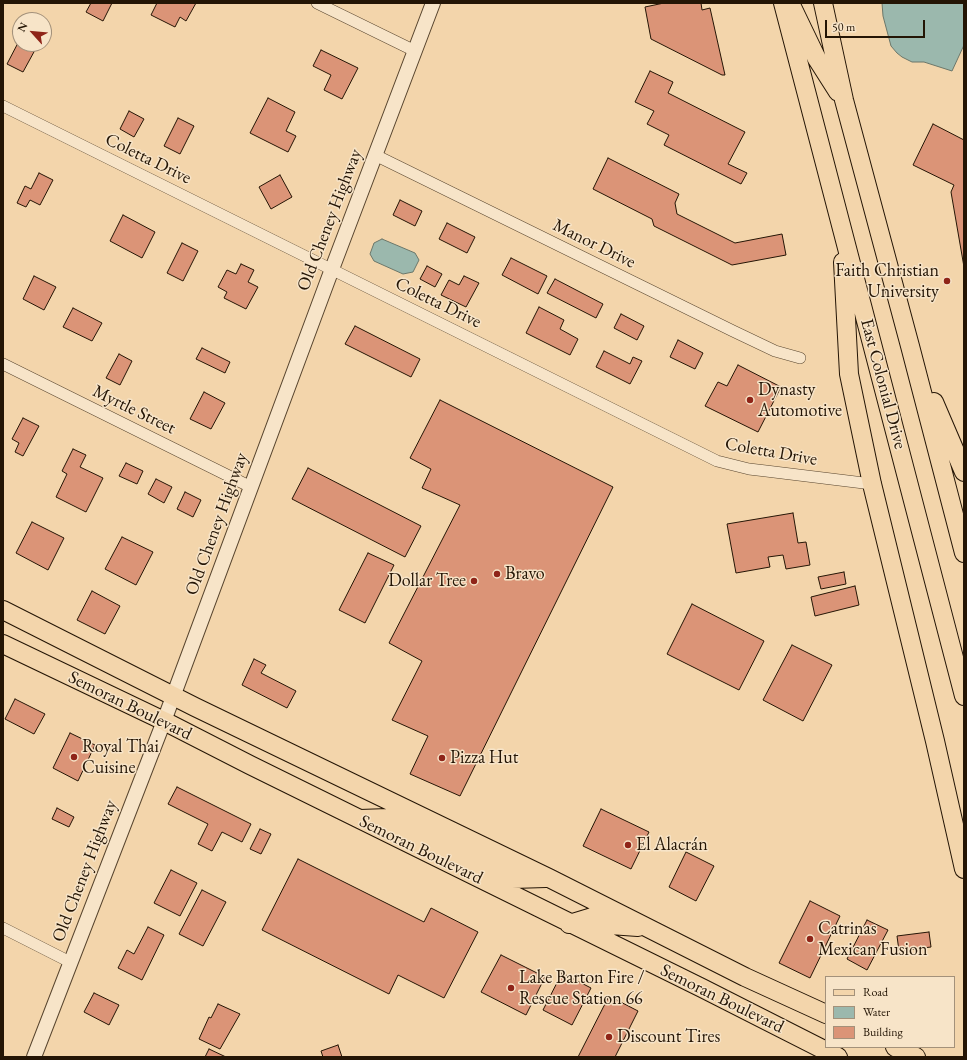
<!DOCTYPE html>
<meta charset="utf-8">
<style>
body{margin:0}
#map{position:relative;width:967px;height:1060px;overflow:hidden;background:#f3d5ab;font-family:"EB Garamond",serif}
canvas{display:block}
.frame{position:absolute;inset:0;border:4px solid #241505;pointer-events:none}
.legend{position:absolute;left:825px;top:976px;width:130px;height:72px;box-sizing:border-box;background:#f7e4c8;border:1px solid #a3917a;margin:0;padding:5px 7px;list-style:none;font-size:12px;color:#241505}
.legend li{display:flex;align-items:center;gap:8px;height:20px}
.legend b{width:20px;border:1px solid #a3917a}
.north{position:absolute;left:12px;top:12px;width:40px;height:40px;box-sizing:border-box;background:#f7e4c8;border:1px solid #a3917a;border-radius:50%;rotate:297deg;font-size:11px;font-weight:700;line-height:16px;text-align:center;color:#241505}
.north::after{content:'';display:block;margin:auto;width:14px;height:18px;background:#8f2418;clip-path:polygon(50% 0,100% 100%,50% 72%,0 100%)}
.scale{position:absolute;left:825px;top:20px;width:100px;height:18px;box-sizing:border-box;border:2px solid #241505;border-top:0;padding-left:5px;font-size:12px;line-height:14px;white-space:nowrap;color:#241505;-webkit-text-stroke:3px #f7e4c8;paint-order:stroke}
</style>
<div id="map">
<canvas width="967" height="1060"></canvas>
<div class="frame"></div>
<ul class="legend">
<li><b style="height:5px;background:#f3d5ab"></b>Road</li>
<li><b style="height:11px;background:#9bb8ad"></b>Water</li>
<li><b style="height:11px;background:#db9477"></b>Building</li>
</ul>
<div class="north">N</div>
<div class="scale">50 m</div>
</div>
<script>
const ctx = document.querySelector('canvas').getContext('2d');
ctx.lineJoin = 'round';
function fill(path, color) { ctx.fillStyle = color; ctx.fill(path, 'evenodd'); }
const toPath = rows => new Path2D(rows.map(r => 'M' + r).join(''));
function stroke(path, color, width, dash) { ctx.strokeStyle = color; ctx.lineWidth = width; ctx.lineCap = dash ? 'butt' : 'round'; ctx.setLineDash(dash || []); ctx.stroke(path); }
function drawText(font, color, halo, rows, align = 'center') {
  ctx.font = font + ' "EB Garamond",serif'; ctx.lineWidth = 3; ctx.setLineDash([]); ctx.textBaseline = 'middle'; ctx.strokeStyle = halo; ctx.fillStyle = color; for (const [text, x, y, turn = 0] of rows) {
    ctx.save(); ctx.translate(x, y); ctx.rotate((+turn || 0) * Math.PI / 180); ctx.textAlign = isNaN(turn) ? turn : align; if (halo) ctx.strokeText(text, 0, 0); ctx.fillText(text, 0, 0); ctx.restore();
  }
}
const water = toPath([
 [882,3,964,3,964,45,952,71,924,62,912,62,902,57,897,53,891,46,883,16,882,3],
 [382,239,415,253,419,260,413,272,403,274,374,261,370,254,374,243,382,239]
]);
fill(water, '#9bb8ad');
stroke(water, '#6b776a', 1);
const building = toPath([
 [91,3,112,3,103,21,86,12,91,3],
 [157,3,196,3,186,21,180,17,175,27,151,15,157,3],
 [664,3,701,3,702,10,710,8,725,75,722,75,651,39,645,7,664,3],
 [19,41,20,44,24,44,35,50,23,72,7,64,19,41],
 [321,50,358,68,342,99,324,90,331,75,313,66,321,50],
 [650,71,673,82,668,93,745,132,728,164,747,173,741,184,664,145,669,135,647,124,654,111,635,102,650,71],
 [268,98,295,112,286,131,296,136,288,152,250,133,268,98],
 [129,111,144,119,134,137,120,129,129,111],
 [178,118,194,126,180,154,164,146,178,118],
 [933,124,964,140,964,267,951,192,954,185,913,165,933,124],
 [608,158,679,194,675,203,677,214,735,243,782,234,786,255,732,265,654,226,652,219,593,189,608,158],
 [39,173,53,180,40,205,30,200,26,207,17,203,25,186,31,189,39,173],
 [280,175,292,197,271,209,259,187,280,175],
 [400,200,422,211,415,226,393,215,400,200],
 [123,215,155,232,142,258,110,241,123,215],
 [447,223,475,237,467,253,439,239,447,223],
 [182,243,198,251,183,281,167,273,182,243],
 [511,258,547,276,538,294,502,275,511,258],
 [241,264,254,270,248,282,258,287,246,309,224,298,227,292,218,287,227,270,236,274,241,264],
 [427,266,442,274,435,287,420,279,427,266],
 [34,276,56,287,44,310,23,299,34,276],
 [464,276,479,283,466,307,441,295,449,280,459,285,464,276],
 [555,279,603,304,596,318,547,293,555,279],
 [539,307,564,320,560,329,578,339,570,355,526,333,539,307],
 [73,308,102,323,92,341,63,327,73,308],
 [621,314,644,326,637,340,614,328,621,314],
 [355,326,420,359,411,377,345,344,355,326],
 [678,340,703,353,695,369,670,357,678,340],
 [202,348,230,362,225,373,196,359,202,348],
 [604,351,630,364,633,357,642,361,630,384,596,367,604,351],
 [119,354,132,361,120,385,106,378,119,354],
 [738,365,781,387,758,432,705,406,718,382,727,386,738,365],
 [204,392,225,403,211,429,190,419,204,392],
 [440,400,613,487,460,796,410,774,428,736,392,720,422,661,389,643,460,505,422,488,431,469,410,458,440,400],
 [23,418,39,426,23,456,15,452,19,443,12,439,23,418],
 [73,449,86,455,80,467,103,478,86,512,56,497,67,474,62,471,73,449],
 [126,463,143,471,137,484,119,476,126,463],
 [308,468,421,526,405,557,292,499,308,468],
 [156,479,172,487,164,503,148,494,156,479],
 [185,492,201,500,193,517,177,509,185,492],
 [793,513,798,543,806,542,810,565,786,569,783,555,768,557,770,567,736,573,727,524,793,513],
 [32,522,64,538,48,570,16,553,32,522],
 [122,537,153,552,136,585,105,569,122,537],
 [368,553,394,565,365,623,339,610,368,553],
 [844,572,846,584,821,589,818,577,844,572],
 [855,586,859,605,815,616,811,597,855,586],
 [92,591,120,606,105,634,77,620,92,591],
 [692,604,764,641,739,690,667,654,692,604],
 [792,645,832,665,803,721,763,700,792,645],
 [254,659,266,665,261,673,296,691,287,708,242,685,254,659],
 [15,699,45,714,34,734,5,719,15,699],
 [70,733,95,745,78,781,53,768,70,733],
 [177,787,251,824,242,842,222,832,212,851,198,844,208,824,168,804,177,787],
 [57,808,74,817,69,827,52,819,57,808],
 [601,809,649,832,631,869,583,846,601,809],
 [260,829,271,834,261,854,250,849,260,829],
 [686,852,714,866,696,901,669,887,686,852],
 [298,859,424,922,431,908,478,932,444,998,398,975,389,994,262,930,298,859],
 [171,870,197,883,180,916,154,903,171,870],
 [202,890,226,902,203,946,179,934,202,890],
 [810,901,840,916,810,978,779,963,810,901],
 [867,920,888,930,867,970,847,959,867,920],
 [148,927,164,935,142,980,118,968,127,950,134,954,148,927],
 [929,932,931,947,899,951,897,936,929,932],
 [501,955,545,977,526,1015,481,992,501,955],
 [562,973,591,988,572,1025,543,1010,562,973],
 [94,993,119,1005,109,1025,84,1012,94,993],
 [609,996,638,1011,615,1057,578,1057,609,996],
 [218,1004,240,1014,220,1049,199,1039,209,1017,211,1018,218,1004],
 [338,1045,342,1057,323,1057,321,1051,338,1045],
 [209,1049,226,1057,205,1057,209,1049]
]);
fill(building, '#db9477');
stroke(building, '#241505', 1);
const minor = toPath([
 [317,3,415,51],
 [3,106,717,461,749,469,766,471,872,484],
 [375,155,733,331,775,351,800,358],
 [3,364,251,487],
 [3,928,70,962]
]);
const tertiary = toPath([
 [34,1057,164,721,332,269,433,3]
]);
const primary = toPath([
 [3,610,195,707,549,878,745,977,826,1014],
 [3,644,164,721,250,765,702,988,838,1057],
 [360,819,388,818,512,879,546,878],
 [569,924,592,917,610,925,638,927],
 [895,1047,916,1057]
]);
const trunk = toPath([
 [783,3,964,696],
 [823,3,844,100,910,346,964,553],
 [792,7,817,59,838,92],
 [843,262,849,374,872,484,935,741,964,869],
 [934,402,964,472]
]);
stroke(minor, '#58452e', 12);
stroke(tertiary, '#58452e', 16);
stroke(primary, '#241505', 20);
stroke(trunk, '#241505', 20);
stroke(minor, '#f7e4c8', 11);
stroke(tertiary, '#f7e4c8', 14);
stroke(primary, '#f3d5ab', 18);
stroke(trunk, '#f3d5ab', 18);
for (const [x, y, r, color] of [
 [947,281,4,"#8f2418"],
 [750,400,4,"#8f2418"],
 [497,574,4,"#8f2418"],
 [474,581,4,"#8f2418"],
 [74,757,4,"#8f2418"],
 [442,758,4,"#8f2418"],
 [628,845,4,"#8f2418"],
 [810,939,4,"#8f2418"],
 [511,988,4,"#8f2418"],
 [609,1037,4,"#8f2418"]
]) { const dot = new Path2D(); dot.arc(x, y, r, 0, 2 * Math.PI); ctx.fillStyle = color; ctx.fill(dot); stroke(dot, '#f7e4c8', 1.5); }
drawText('18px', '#241505', '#f7e4c8', [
 ["Coletta Drive",148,159,26],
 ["Old Cheney Highway",330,220,-69],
 ["Manor Drive",594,244,26],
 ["Coletta Drive",438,303,26],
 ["East Colonial Drive",883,384,75],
 ["Myrtle Street",134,410,26],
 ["Coletta Drive",771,452,10],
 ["Old Cheney Highway",217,524,-70],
 ["Semoran Boulevard",130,706,26],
 ["Semoran Boulevard",421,850,26],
 ["Old Cheney Highway",85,871,-69],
 ["Semoran Boulevard",722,999,26]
]);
drawText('18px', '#241505', '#f7e4c8', [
 ["Faith Christian",939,271,"right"],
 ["University",939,292,"right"],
 ["Dynasty",758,390],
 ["Automotive",758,411],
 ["Bravo",505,574],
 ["Dollar Tree",466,581,"right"],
 ["Royal Thai",82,747],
 ["Cuisine",82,768],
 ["Pizza Hut",450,758],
 ["El Alacrán",636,845],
 ["Catrinas",818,929],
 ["Mexican Fusion",818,950],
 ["Lake Barton Fire /",519,978],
 ["Rescue Station 66",519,999],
 ["Discount Tires",617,1037]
], 'left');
</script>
